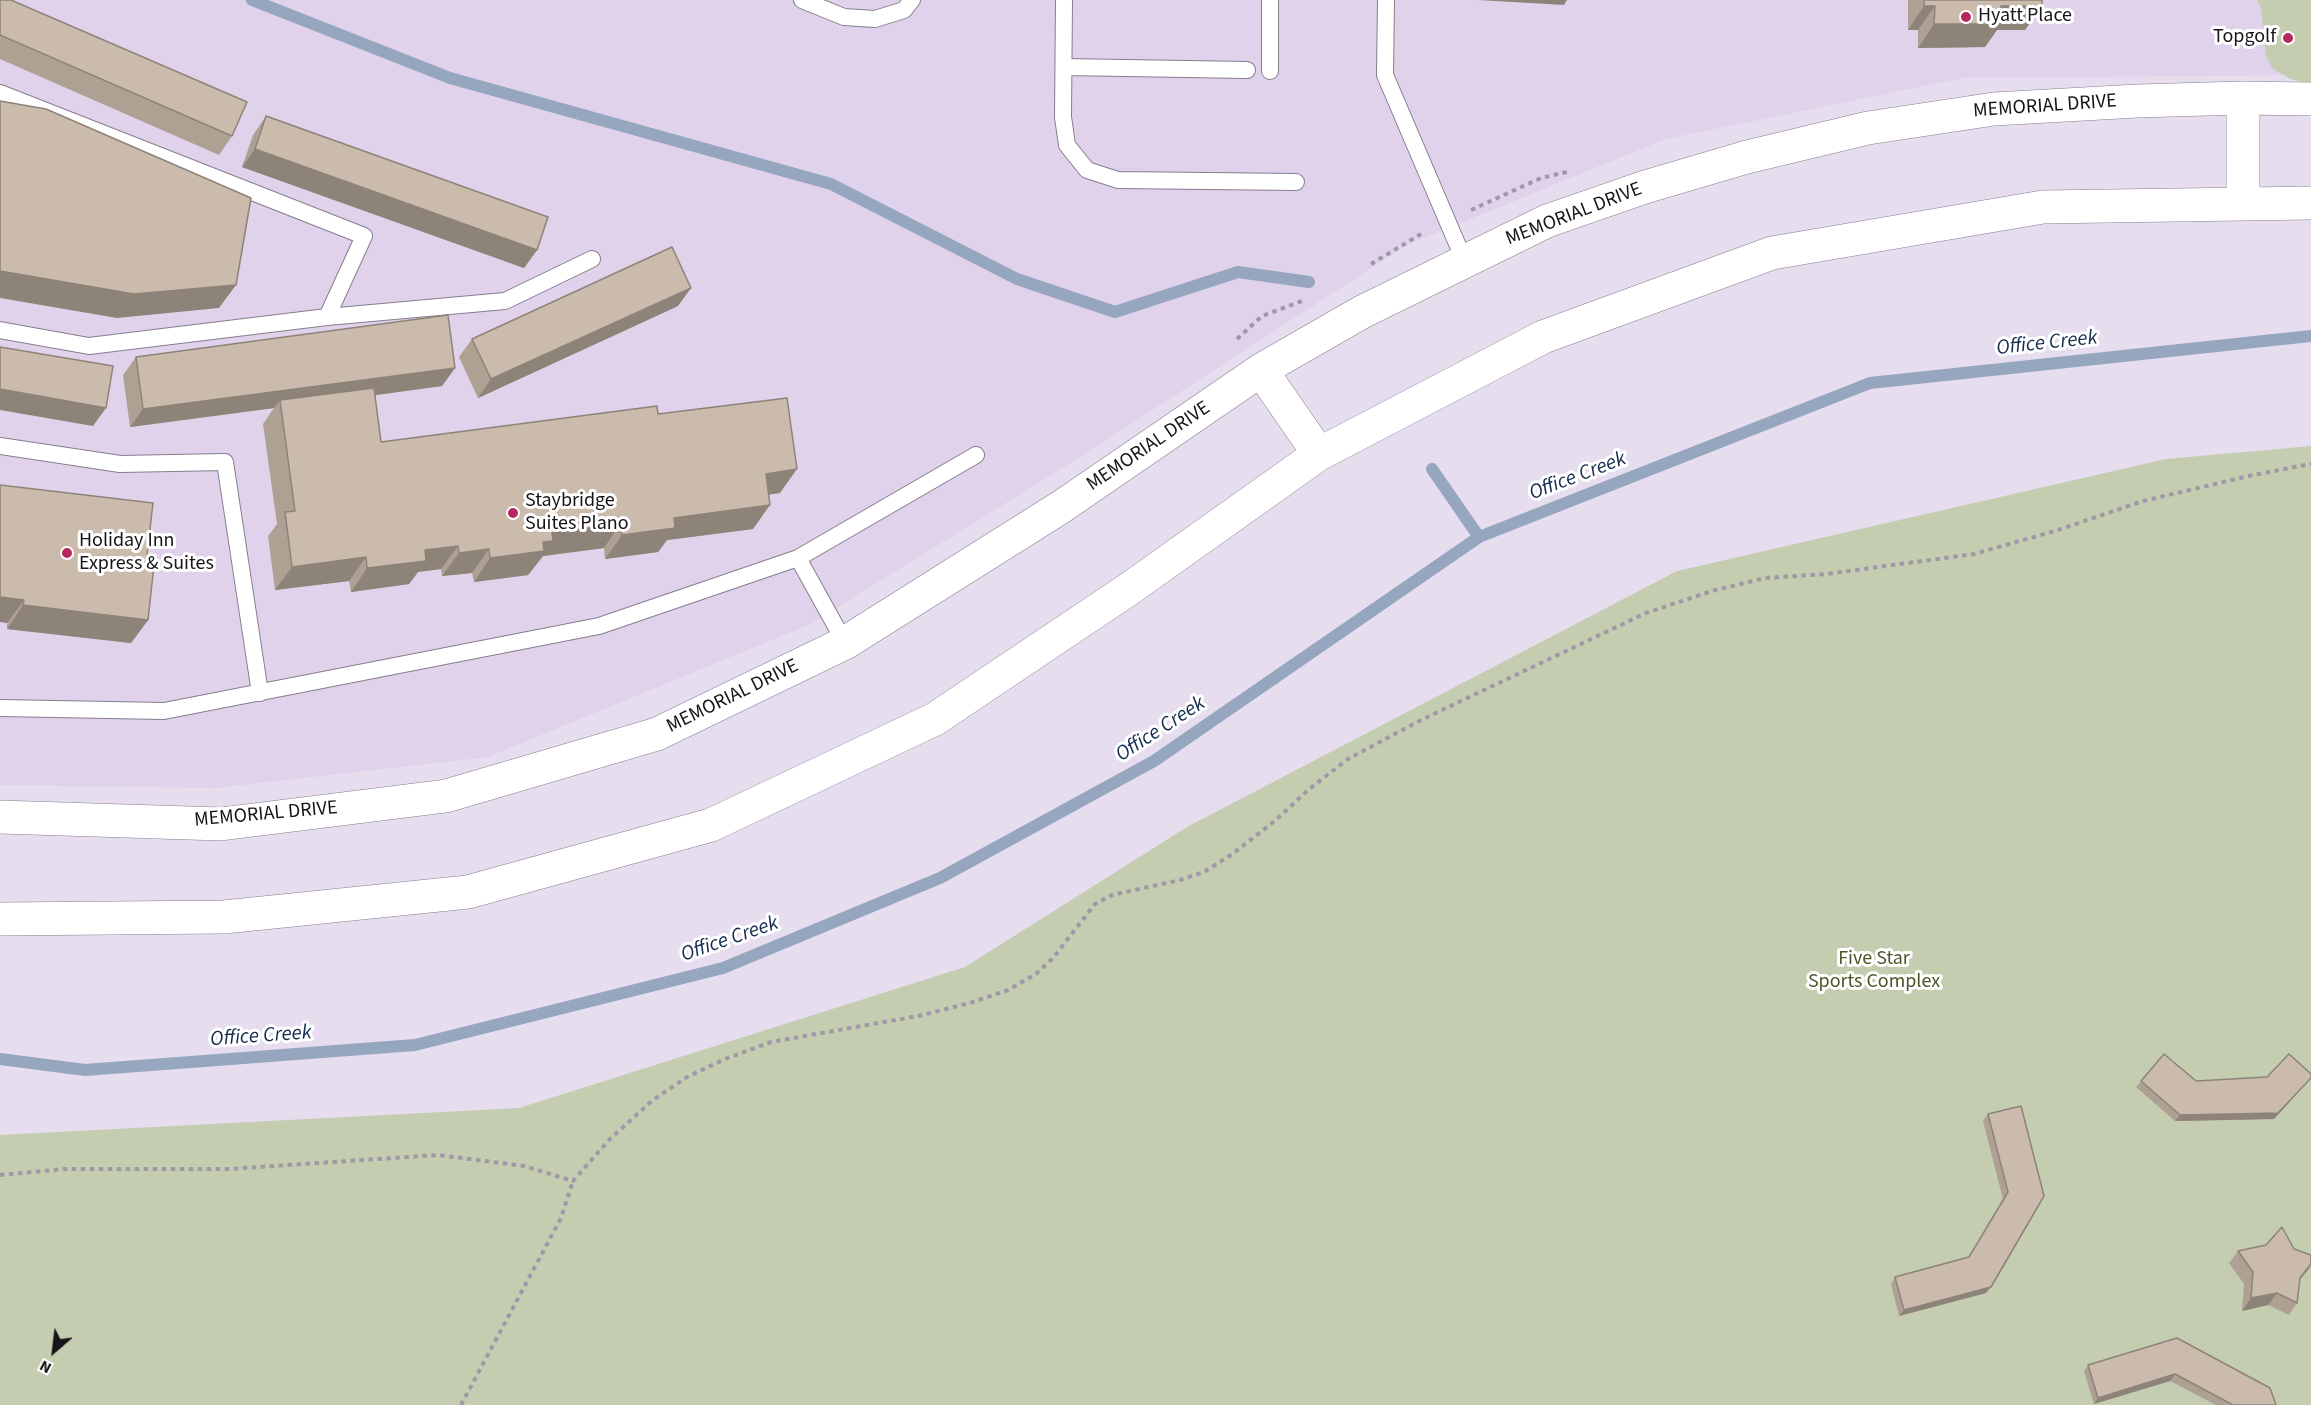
<!DOCTYPE html>
<style>
body{margin:0}
#map{position:relative;width:2311px;height:1405px;overflow:hidden;background:#e6ddef;font-family:"Source Sans 3",sans-serif}
canvas{display:block}
.north{position:absolute;left:24px;top:1321px;width:60px;height:60px;-webkit-text-stroke:4px #fff;paint-order:stroke;rotate:208deg;font-size:16px;font-weight:700;line-height:24px;text-align:center;color:#171319}
.north::after{content:'';display:block;margin:auto;width:21px;height:27px;background:#171319;clip-path:polygon(50% 0,100% 100%,50% 72%,0 100%)}
</style>
<div id="map">
<canvas width="2311" height="1405"></canvas>
<div class="north">N</div>
</div>
<script>
const ctx = document.querySelector('canvas').getContext('2d');
ctx.lineJoin = 'round';
function fill(path, color) { ctx.fillStyle = color; ctx.fill(path, 'evenodd'); }
const toPath = rows => new Path2D(rows.map(r => 'M' + r).join(''));
function stroke(path, color, width, dash) { ctx.strokeStyle = color; ctx.lineWidth = width; ctx.lineCap = dash ? 'butt' : 'round'; ctx.setLineDash(dash || []); ctx.stroke(path); }
function drawText(font, color, halo, rows, align = 'center') {
  ctx.font = font + ' "Source Sans 3",sans-serif'; ctx.lineWidth = 6; ctx.setLineDash([]); ctx.textBaseline = 'middle'; ctx.strokeStyle = halo; ctx.fillStyle = color; for (const [text, x, y, turn = 0] of rows) {
    ctx.save(); ctx.translate(x, y); ctx.rotate((+turn || 0) * Math.PI / 180); ctx.textAlign = isNaN(turn) ? turn : align; if (halo) ctx.strokeText(text, 0, 0); ctx.fillText(text, 0, 0); ctx.restore();
  }
}
fill(toPath([
 [0,0,2311,0,2311,75,1963,78,1666,139,1407,245,1080,457,811,624,488,757,216,788,0,785]
]), '#e0d2eb');
fill(toPath([
 [2257,0,2311,0,2311,84,2290,79,2272,68,2266,56,2261,8],
 [2311,446,2311,1405,0,1405,0,1135,519,1108,965,967,1187,827,1677,571,2166,459]
]), '#c5cdb1');
stroke(toPath([
 [252,0,450,78,831,184,1017,279,1115,312,1238,272,1309,282],
 [1432,469,1479,537],
 [0,1059,85,1070,415,1045,723,968,940,878,1154,761,1479,537,1870,383,2311,336]
]), '#95a6be', 12);
const lane = toPath([
 [802,0,844,17,875,19,904,10,912,0],
 [1064,0,1063,117,1067,145,1087,170,1118,180,1296,182],
 [1270,0,1270,71],
 [1386,0,1385,75,1464,260],
 [1064,67,1247,70],
 [0,93,364,236,327,317,89,346,0,330],
 [327,317,505,301,592,259],
 [0,446,120,464,225,462,260,693],
 [798,558,845,643],
 [0,708,164,711,599,626,798,558,976,455]
]);
const secondary = toPath([
 [2243,98,2243,203],
 [1261,370,1319,454],
 [0,817,221,824,446,796,657,734,845,643,1061,507,1261,370,1362,312,1547,221,1645,187,1747,157,1868,128,1994,109,2137,101,2243,98,2311,99],
 [0,919,224,917,468,892,711,825,935,719,1129,589,1319,454,1543,337,1772,253,2043,207,2311,203]
]);
stroke(lane, '#867d8e', 18);
stroke(secondary, '#867d8e', 34);
stroke(toPath([
 [1471,210,1541,178,1567,172],
 [1371,264,1421,234],
 [1237,339,1262,316,1302,301],
 [0,1175,65,1169,229,1169,438,1155,524,1166,573,1181,610,1139,653,1100,687,1077,725,1059,771,1042,918,1016,970,1003,1008,990,1036,974,1053,958,1095,904,1112,895,1180,880,1204,872,1231,855,1276,820,1308,790,1348,759,1421,720,1646,613,1712,591,1765,578,1827,574,1974,554,2055,531,2143,501,2253,475,2311,464],
 [461,1405,561,1218,573,1181]
]), '#9f98a6', 4, [4.5, 4.5]);
stroke(lane, '#fff', 16);
stroke(secondary, '#fff', 33);
fill(toPath([
 [0,0,232,136,219,155,0,59],
 [1908,0,2042,0,2025,30,1997,30,1985,47,1918,48,1918,30,1908,30],
 [266,116,537,250,524,268,242,167,253,135],
 [678,306,478,398,459,357,472,339],
 [136,357,455,368,442,386,375,395,381,442,658,414,780,493,768,495,753,529,667,540,658,552,605,559,604,548,543,556,528,575,474,582,472,573,442,576,441,569,418,572,409,584,351,592,349,581,275,590,268,536,277,524,263,424,274,408,130,427,123,375],
 [0,485,147,555,148,620,131,643,7,629,7,623],
 [2311,1078,2274,1119,2175,1121,2136,1087,2141,1081,2196,1081],
 [1988,1114,2044,1196,1986,1293,1899,1316,1891,1284,1895,1277,1968,1258,2003,1199,1983,1121],
 [2294,1249,2311,1255,2311,1266,2299,1280,2297,1303,2289,1315,2268,1305,2242,1311,2244,1284,2229,1263,2238,1251],
 [2177,1338,2276,1405,2216,1405,2170,1381,2094,1404,2084,1371,2088,1365]
]), '#aea194');
fill(toPath([
 [1478,0,1567,0,1564,5],
 [1924,6,1935,6,1918,30,1908,30],
 [2001,6,2042,6,2025,30,1997,30,1985,47,1918,48,1934,24],
 [255,149,537,250,524,268,242,167],
 [0,271,236,285,219,308,117,318,0,298],
 [691,288,678,306,478,398,491,379],
 [455,368,442,386,281,408,280,400,274,408,130,427,143,409],
 [0,389,106,408,93,426,0,410],
 [797,469,780,493,749,497,766,474],
 [770,505,753,529,667,540,658,552,605,559,622,535,674,518],
 [620,524,604,548,543,556,528,575,474,582,490,558,543,542,552,533],
 [458,546,441,569,418,572,409,584,351,592,367,568,425,550],
 [489,549,472,573,442,576,459,553],
 [366,557,349,581,275,590,292,567],
 [0,597,24,600,7,623,0,622],
 [23,605,148,620,131,643,7,629],
 [2311,1078,2274,1119,2175,1121,2180,1115],
 [2311,1264,2308,1270,2291,1290,2300,1278],
 [1991,1287,1986,1293,1899,1316,1904,1310],
 [2277,1293,2268,1305,2242,1311,2251,1298],
 [2175,1374,2170,1381,2094,1404,2098,1398]
]), '#8d8378');
const building = toPath([
 [0,0,11,0,247,102,232,136,0,35,0,0],
 [1924,0,2042,0,2042,6,2001,6,2001,24,1934,24,1935,6,1924,6,1924,0],
 [0,101,46,109,251,198,236,285,134,294,0,271,0,101],
 [266,116,548,217,537,250,255,149,266,116],
 [672,247,691,288,491,379,472,339,672,247],
 [448,315,455,368,143,409,136,357,448,315],
 [0,347,113,366,106,408,0,389,0,347],
 [374,388,381,442,657,406,658,414,787,398,797,469,766,474,770,505,674,518,675,528,622,535,620,524,552,533,553,541,543,542,544,551,490,558,489,549,459,553,458,546,425,550,426,561,367,568,366,557,292,567,285,512,295,511,280,400,374,388],
 [0,485,153,503,147,555,155,556,148,620,23,605,24,600,0,597,0,485],
 [2164,1054,2196,1081,2267,1077,2289,1054,2311,1074,2311,1078,2278,1113,2180,1115,2141,1081,2164,1054],
 [2021,1106,2044,1196,1991,1287,1904,1310,1895,1277,1969,1257,2008,1192,1988,1114,2021,1106],
 [2282,1227,2294,1249,2311,1255,2311,1264,2300,1278,2297,1303,2277,1293,2251,1298,2253,1272,2238,1251,2266,1245,2282,1227],
 [2177,1338,2270,1388,2276,1405,2233,1405,2175,1374,2098,1398,2088,1365,2177,1338]
]);
fill(building, '#cabbac');
stroke(building, '#8d8378', 1.5);
for (const [x, y, r, color] of [
 [1966,17,6,"#b52860"],
 [2288,38,6,"#b52860"],
 [513,513,6,"#b52860"],
 [67,553,6,"#b52860"]
]) { const dot = new Path2D(); dot.arc(x, y, r, 0, 2 * Math.PI); ctx.fillStyle = color; ctx.fill(dot); stroke(dot, '#fff', 2); }
drawText('20px', '#171319', '#fff', [
 ["Hyatt Place",1978,17],
 ["Topgolf",2276,38,"right"],
 ["Staybridge",525,502],
 ["Suites Plano",525,525],
 ["Holiday Inn",79,542],
 ["Express & Suites",79,565]
], 'left');
drawText('20px', '#171319', '#fff', [
 ["MEMORIAL DRIVE",2045,107,-4],
 ["MEMORIAL DRIVE",1574,215,-21],
 ["MEMORIAL DRIVE",1149,447,-34],
 ["MEMORIAL DRIVE",733,697,-26],
 ["MEMORIAL DRIVE",266,815,-5]
]);
drawText('20px', '#4b5527', '#fff', [
 ["Five Star",1874,960],
 ["Sports Complex",1874,983]
]);
drawText('italic 21px', '#142c4f', '#fff', [
 ["Office Creek",2047,344,-6],
 ["Office Creek",1578,477,-21],
 ["Office Creek",1161,730,-33],
 ["Office Creek",730,940,-19],
 ["Office Creek",261,1037,-4]
]);
</script>
